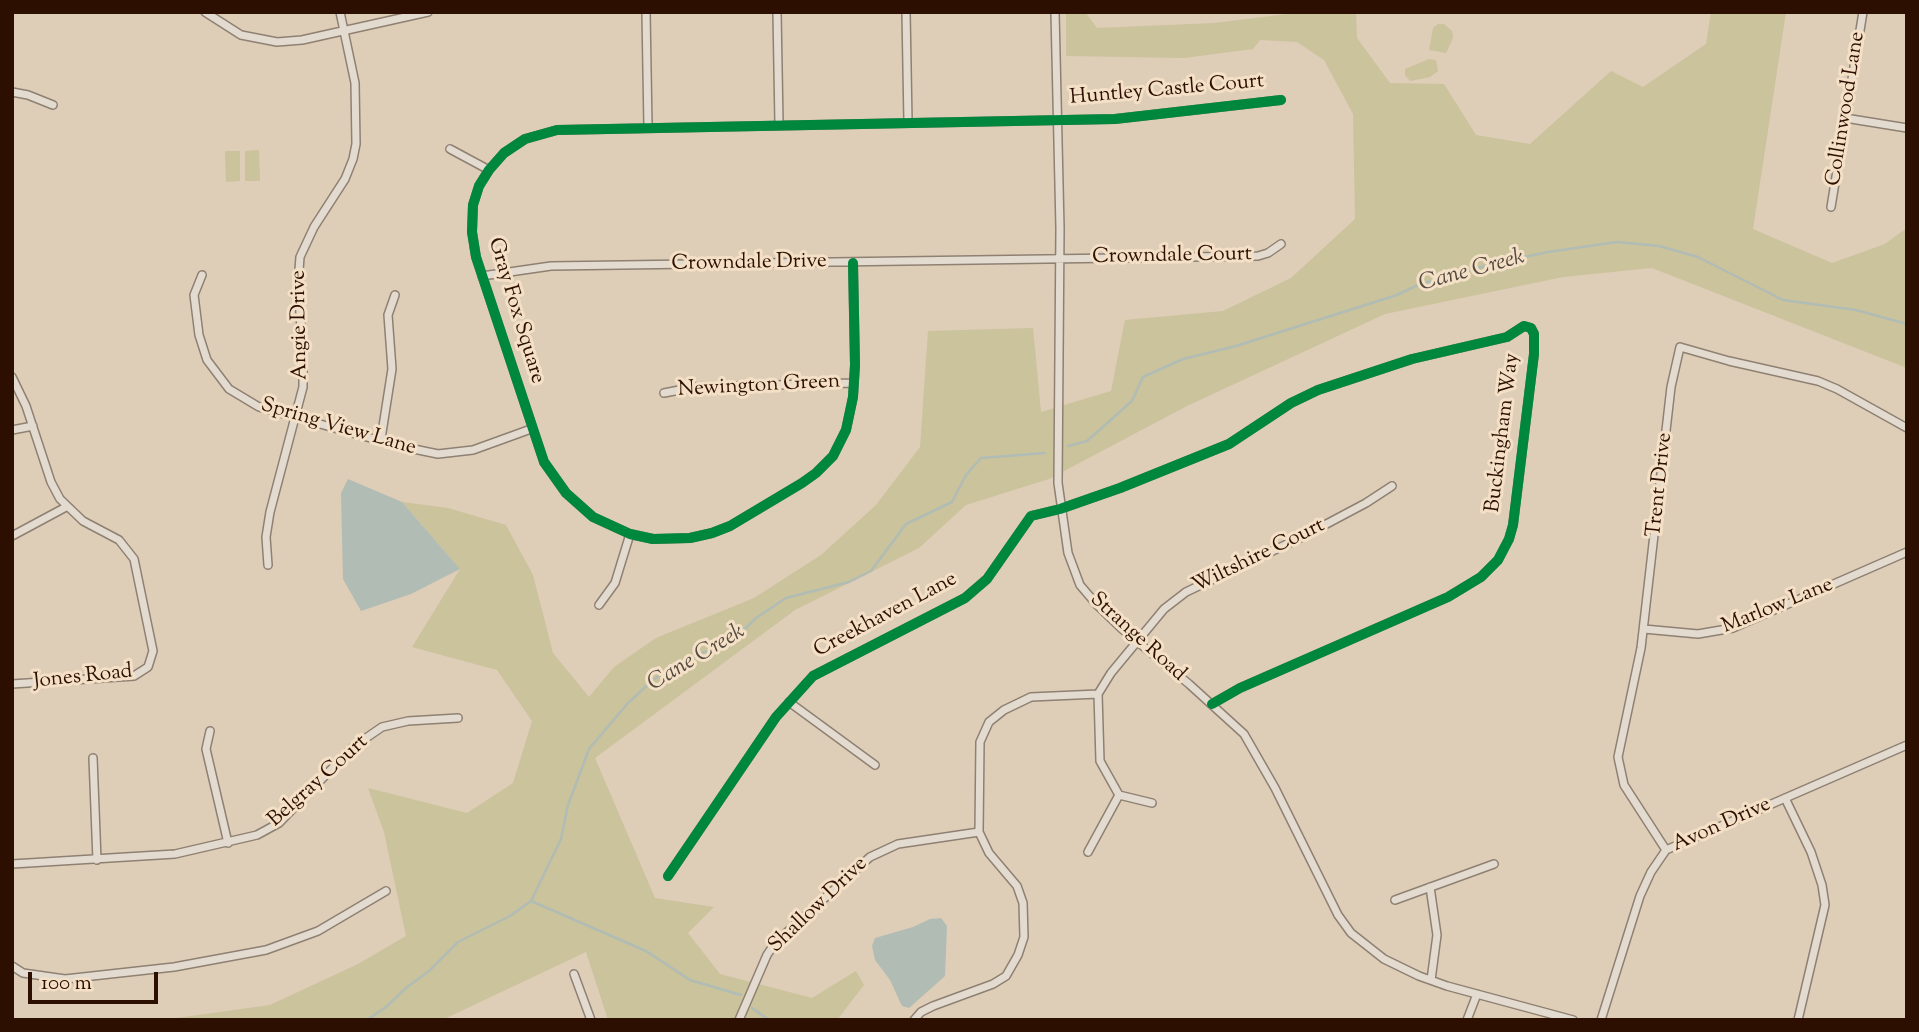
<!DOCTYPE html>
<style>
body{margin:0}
#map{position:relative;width:1919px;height:1032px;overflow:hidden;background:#decdb7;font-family:"Sorts Mill Goudy",serif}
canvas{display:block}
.frame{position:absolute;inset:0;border:14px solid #2c0f01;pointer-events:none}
.scale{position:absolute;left:28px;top:972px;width:130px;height:32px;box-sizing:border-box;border:4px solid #2c0f01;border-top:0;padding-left:9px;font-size:21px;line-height:24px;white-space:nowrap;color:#2c0f01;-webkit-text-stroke:5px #f4e0c6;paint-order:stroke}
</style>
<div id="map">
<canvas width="1919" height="1032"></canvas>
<div class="frame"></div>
<div class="scale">100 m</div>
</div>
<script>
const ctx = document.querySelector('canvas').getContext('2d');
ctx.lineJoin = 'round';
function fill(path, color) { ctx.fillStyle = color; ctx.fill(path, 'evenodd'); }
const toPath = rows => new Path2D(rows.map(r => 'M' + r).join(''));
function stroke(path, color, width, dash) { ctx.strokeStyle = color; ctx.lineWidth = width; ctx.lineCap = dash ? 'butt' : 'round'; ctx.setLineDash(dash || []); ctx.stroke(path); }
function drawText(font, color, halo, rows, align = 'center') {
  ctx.font = font + ' "Sorts Mill Goudy",serif'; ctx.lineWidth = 6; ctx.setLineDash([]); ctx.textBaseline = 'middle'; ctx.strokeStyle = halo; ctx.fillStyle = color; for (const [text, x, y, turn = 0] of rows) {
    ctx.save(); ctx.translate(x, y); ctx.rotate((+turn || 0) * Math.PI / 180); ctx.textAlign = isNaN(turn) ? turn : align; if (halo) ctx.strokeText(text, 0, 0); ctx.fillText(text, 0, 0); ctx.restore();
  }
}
fill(toPath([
 [1066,12,1085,12,1097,28,1214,23,1304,12,1356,12,1357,38,1390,83,1444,84,1476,135,1530,144,1611,71,1643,87,1706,44,1711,12,1786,12,1753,229,1832,263,1885,244,1904,230,1907,231,1907,368,1652,268,1563,277,1385,314,1187,406,1049,479,966,505,919,548,795,610,595,758,655,898,714,907,688,933,720,974,812,998,856,971,864,985,837,1020,608,1020,586,952,442,1020,162,1020,270,1005,358,964,406,936,384,832,368,788,467,813,513,783,532,721,497,670,412,647,460,569,402,502,448,508,506,525,533,575,553,653,589,697,614,667,656,638,754,598,821,555,876,505,920,447,928,331,1033,328,1041,412,1111,391,1125,320,1223,311,1291,278,1355,219,1353,114,1324,60,1297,42,1260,40,1253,49,1184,58,1066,56],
 [1438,24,1444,24,1452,31,1453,38,1446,53,1429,50,1433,28],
 [1429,59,1436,60,1438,71,1430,77,1410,81,1405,75,1405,69],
 [259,150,260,181,245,181,245,151],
 [225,151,240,151,240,181,226,182]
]), '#cac39c');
fill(toPath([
 [348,479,402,502,460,569,411,594,361,611,343,579,341,493],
 [941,918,947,926,945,976,909,1008,902,1006,890,980,875,960,872,946,875,938,913,927,930,919]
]), '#b1bcb4');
stroke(toPath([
 [1068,446,1087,441,1132,401,1143,377,1183,359,1236,346,1397,295,1418,285,1492,264,1548,252,1617,242,1659,246,1698,257,1783,300,1856,310,1907,324],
 [531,901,646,951,690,980,741,995],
 [752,1008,769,1020],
 [367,1020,386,1007,407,987,429,971,458,942,510,916,531,901,561,839,568,805,589,749,628,703,653,680,672,667,702,653,731,643,756,618,786,598,849,582,871,571,906,524,952,502,966,475,981,458,1045,453]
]), '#b1bcb4', 2.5);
const minor = toPath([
 [205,12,241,35,277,42,302,40,428,12],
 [646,12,648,127],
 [777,12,779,124],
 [906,12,908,122],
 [1055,12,1060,228,1058,483,1068,553,1080,585,1097,605,1122,629,1189,684,1244,734,1275,788,1338,915,1351,933,1384,959,1419,976,1447,986,1573,1020],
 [12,92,28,95,53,105],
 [1845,118,1907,128],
 [450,149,489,170],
 [1831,207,1863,12],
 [853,263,855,365,853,397,846,430,833,456,816,473,802,483,730,526,712,533,690,538,653,539,630,534,593,517,566,493,544,462,476,257,472,232,473,205,479,186,489,170,504,153,525,139,557,130,1115,119,1281,100],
 [202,275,194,295,199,335,207,360,229,389,259,407,399,446,438,454,473,450,531,429],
 [482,276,551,266,1258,256,1268,253,1281,244],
 [12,377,26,406,51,482,60,499,83,521,119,540,134,559,153,651,148,667,134,676,12,684],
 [664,393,695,387,854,383],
 [12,430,33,426],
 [381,439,392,369,388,315,395,295],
 [12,536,66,507],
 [268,565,266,537,270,512,303,387,303,359,298,283,300,257,314,227,345,179,353,159,356,144,355,83,340,12],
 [599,605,615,583,630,534],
 [1644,629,1698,634,1733,628,1907,552],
 [789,702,875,765],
 [210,731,206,749,228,843],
 [93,758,97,860],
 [1785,798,1811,852,1822,885,1825,905,1798,1020],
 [1152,803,1119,795,1100,761,1098,694,1111,673,1164,609,1186,592,1302,537,1366,503,1392,486],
 [1666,850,1624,785,1618,757,1641,648,1671,387,1680,347,1729,361,1818,381,1837,389,1907,428],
 [1088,852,1119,795],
 [12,864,175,854,257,835,279,823,353,747,382,727,408,721,458,718],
 [668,876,776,717,813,676,965,598,987,579,1031,516,1060,509,1120,488,1229,444,1291,403,1318,390,1412,359,1507,337,1524,326,1531,328,1534,334,1534,354,1513,525,1509,539,1498,560,1481,577,1448,597,1240,688,1212,704],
 [1430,887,1437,935,1431,980],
 [1395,900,1494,864],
 [12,966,23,973,65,979,174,967,266,950,318,931,386,891],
 [574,974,591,1020],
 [739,1020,767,955,775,943,870,857,898,844,979,832],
 [914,1020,921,1012,933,1006,993,984,1006,976,1018,955,1024,937,1023,903,1017,886,989,853,979,832,980,742,989,722,1004,710,1031,697,1098,694],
 [1467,1020,1477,994],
 [1601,1020,1640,896,1651,872,1666,850,1907,745]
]);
stroke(minor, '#8e8172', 10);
stroke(minor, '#e4dbd0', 7);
stroke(toPath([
 [853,263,855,365,853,397,846,430,833,456,816,473,802,483,730,526,712,533,690,538,653,539,630,534,593,517,566,493,544,462,476,257,472,232,473,205,479,186,489,170,504,153,525,139,557,130,1115,119,1281,100],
 [668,876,776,717,813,676,965,598,987,579,1031,516,1060,509,1120,488,1229,444,1291,403,1318,390,1412,359,1507,337,1524,326,1531,328,1534,334,1534,354,1513,525,1509,539,1498,560,1481,577,1448,597,1240,688,1212,704]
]), '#00873e', 10);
drawText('21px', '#2c0f01', '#f4e0c6', [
 ["Huntley Castle Court",1167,91,-5],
 ["Collinwood Lane",1847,109,-81],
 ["Crowndale Court",1172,257,-1],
 ["Crowndale Drive",749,264,-1],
 ["Gray Fox Square",515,311,73],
 ["Angie Drive",301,325,-91],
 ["Newington Green",759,387,-3],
 ["Spring View Lane",338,428,16],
 ["Buckingham Way",1504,433,-83],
 ["Trent Drive",1661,485,-84],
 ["Wiltshire Court",1259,557,-26],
 ["Marlow Lane",1778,607,-22],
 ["Creekhaven Lane",886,616,-28],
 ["Strange Road",1137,638,42],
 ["Jones Road",83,678,-6],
 ["Belgray Court",319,782,-42],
 ["Avon Drive",1722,826,-24],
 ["Shallow Drive",819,906,-44]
]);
drawText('italic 23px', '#54493f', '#f4e0c6', [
 ["Cane Creek",1472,272,-15],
 ["Cane Creek",697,659,-31]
]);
</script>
